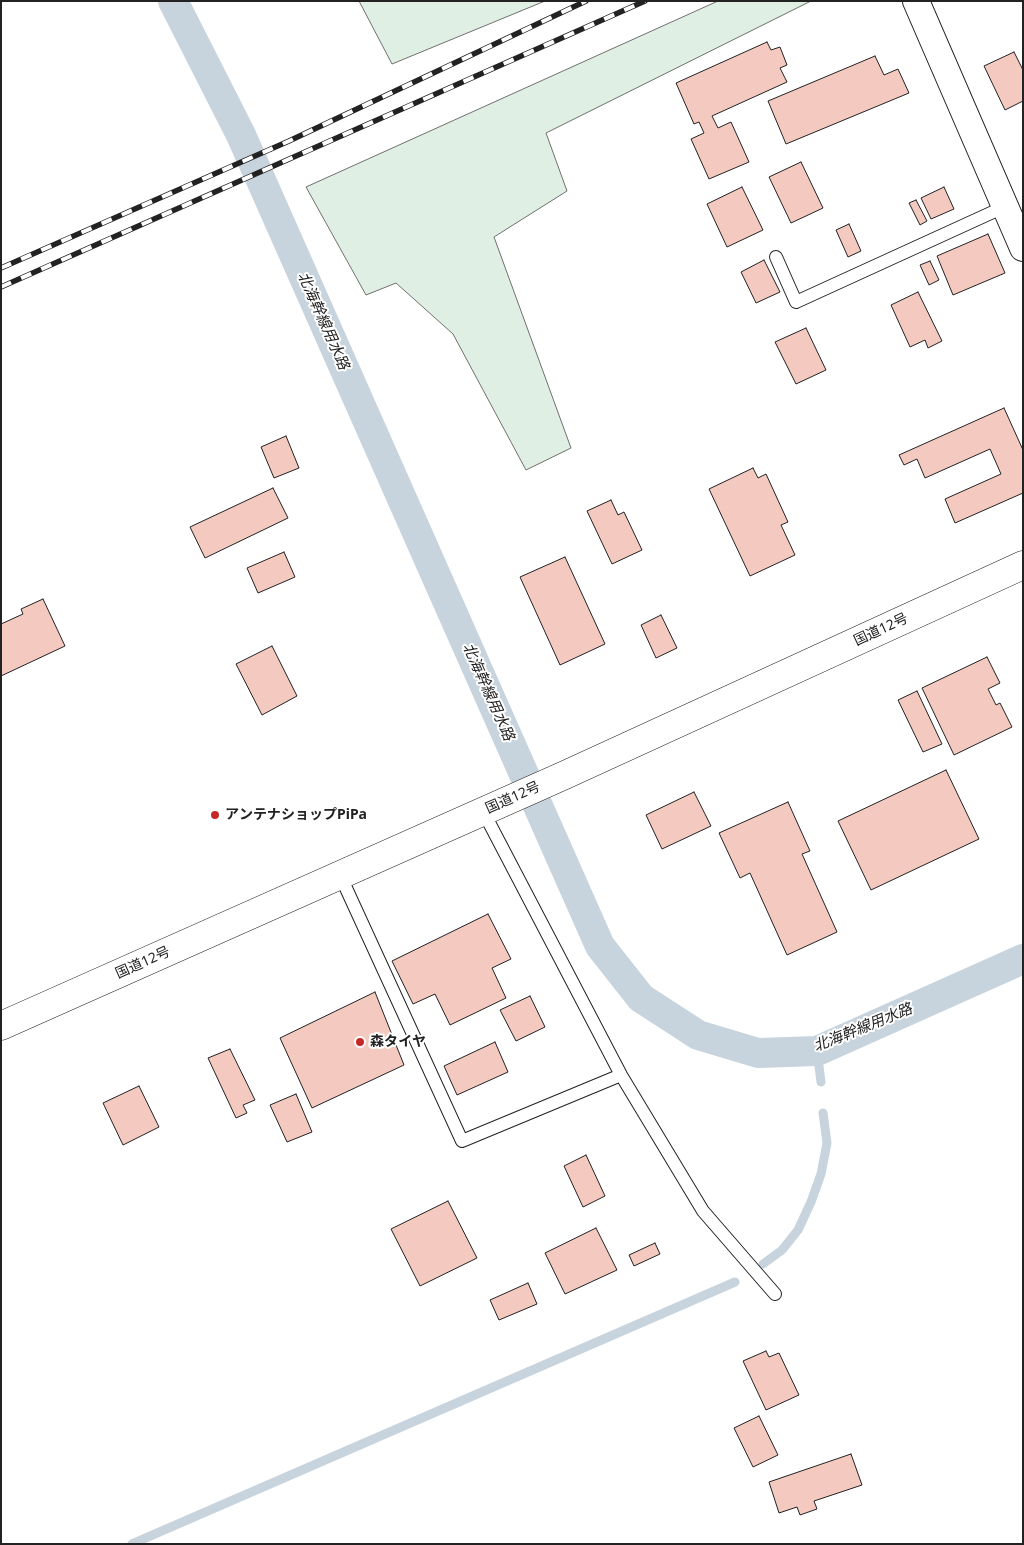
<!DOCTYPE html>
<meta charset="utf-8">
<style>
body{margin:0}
#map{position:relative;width:1024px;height:1545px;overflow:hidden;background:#fff;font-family:"Noto Sans",sans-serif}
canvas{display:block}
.frame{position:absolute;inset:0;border:2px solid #222;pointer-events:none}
</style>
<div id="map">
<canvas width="1024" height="1545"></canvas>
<div class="frame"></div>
</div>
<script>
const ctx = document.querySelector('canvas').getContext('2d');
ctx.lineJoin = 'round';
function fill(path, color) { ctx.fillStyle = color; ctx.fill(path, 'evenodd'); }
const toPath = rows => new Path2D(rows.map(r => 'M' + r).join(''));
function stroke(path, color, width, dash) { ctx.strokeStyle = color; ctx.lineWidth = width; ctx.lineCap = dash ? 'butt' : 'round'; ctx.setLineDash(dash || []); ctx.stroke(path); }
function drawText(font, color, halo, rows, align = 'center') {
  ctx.font = font + ' "Noto Sans","Noto Sans JP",sans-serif'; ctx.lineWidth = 4; ctx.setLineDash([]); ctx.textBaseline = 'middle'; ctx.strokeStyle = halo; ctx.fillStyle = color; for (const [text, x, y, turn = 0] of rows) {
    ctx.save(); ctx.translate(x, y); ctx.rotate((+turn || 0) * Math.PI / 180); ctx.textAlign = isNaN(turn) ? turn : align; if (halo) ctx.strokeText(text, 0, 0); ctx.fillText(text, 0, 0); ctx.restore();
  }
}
const green = toPath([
 [359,1,545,1,392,64,359,1],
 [718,1,811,1,546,133,567,191,494,237,571,448,526,470,453,334,396,283,366,295,306,187,718,1]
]);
fill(green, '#e0efe3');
stroke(green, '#6f6f6f', 1);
stroke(toPath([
 [817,1051,821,1082],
 [763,1264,782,1250,798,1230,811,1202,821,1174,827,1143,823,1113],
 [132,1544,735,1282]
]), '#c7d3dd', 9);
stroke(toPath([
 [173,1,241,135,600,946,641,998,698,1035,758,1053,817,1051,1023,959]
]), '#c7d3dd', 30);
const building = toPath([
 [767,42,771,50,780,47,787,65,780,68,787,82,712,116,718,128,731,122,749,162,709,179,691,139,704,133,699,122,694,124,676,83,767,42],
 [1014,52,1023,70,1023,101,1005,110,984,66,1014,52],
 [875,56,884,75,898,69,909,93,786,144,768,101,875,56],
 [801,162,823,208,791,223,769,177,801,162],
 [742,187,763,230,727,247,707,204,742,187],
 [944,187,954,209,931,219,921,198,944,187],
 [916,200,927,221,920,225,909,203,916,200],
 [849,224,861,251,848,257,836,230,849,224],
 [988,234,1005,273,953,295,937,256,988,234],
 [764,260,780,292,756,303,741,272,764,260],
 [930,261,939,280,929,285,920,265,930,261],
 [918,292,942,341,928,348,925,340,910,347,891,305,918,292],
 [806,328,826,370,796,384,775,342,806,328],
 [1004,408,1023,450,1023,493,955,523,945,499,1001,474,990,449,925,478,917,459,904,465,899,455,1004,408],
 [286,436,299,468,274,478,261,447,286,436],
 [753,468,758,478,766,474,788,522,781,525,795,555,750,576,709,489,753,468],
 [273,488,288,518,205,558,190,527,273,488],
 [611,500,618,515,624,512,642,550,612,564,587,511,611,500],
 [284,552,295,577,258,593,247,568,284,552],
 [565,557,605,644,560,665,520,577,565,557],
 [43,599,65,646,1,676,1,624,23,614,21,609,43,599],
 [661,615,677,648,656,658,641,625,661,615],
 [272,646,297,696,262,715,236,664,272,646],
 [987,657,1000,683,988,689,996,705,1000,703,1012,727,954,755,922,688,987,657],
 [917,691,942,744,923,752,898,700,917,691],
 [946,770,979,839,871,890,838,821,946,770],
 [694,792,711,826,662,849,646,815,694,792],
 [788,802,810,851,802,854,837,932,787,955,750,873,740,878,719,833,788,802],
 [488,914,511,959,492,968,506,998,450,1025,435,994,413,1004,392,961,488,914],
 [375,992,404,1065,312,1108,280,1038,375,992],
 [530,996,545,1027,516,1041,500,1010,530,996],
 [495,1042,508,1072,457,1095,444,1066,495,1042],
 [230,1049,255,1100,243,1105,247,1113,236,1118,208,1058,230,1049],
 [139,1086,159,1127,123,1145,103,1103,139,1086],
 [296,1094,312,1132,287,1142,270,1105,296,1094],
 [586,1155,605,1196,583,1207,564,1166,586,1155],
 [448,1201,477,1258,420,1286,391,1229,448,1201],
 [596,1228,617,1270,565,1294,545,1253,596,1228],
 [655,1243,660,1254,634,1266,629,1255,655,1243],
 [528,1283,537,1304,499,1320,490,1300,528,1283],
 [766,1351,769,1357,779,1353,799,1395,766,1410,743,1361,766,1351],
 [759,1416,778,1455,753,1467,734,1428,759,1416],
 [851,1454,862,1485,814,1501,817,1509,800,1515,797,1507,779,1513,769,1482,851,1454]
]);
fill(building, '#f3c9c0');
stroke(building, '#222', 1);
const lane = toPath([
 [776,257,796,302,1004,207],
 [483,811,621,1075,703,1211,775,1294],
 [340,875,462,1141,621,1075]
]);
const street = toPath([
 [916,1,1023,248]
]);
const highway = toPath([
 [1,1026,565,775,1023,565]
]);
stroke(lane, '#222', 14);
stroke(street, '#222', 28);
stroke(highway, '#222', 29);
stroke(lane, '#fff', 12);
stroke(street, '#fff', 26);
stroke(highway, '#fff', 28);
const rail = toPath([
 [1,268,289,141,586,1],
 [1,287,645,1]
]);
stroke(rail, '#222', 5.5);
stroke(rail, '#fff', 4, [11]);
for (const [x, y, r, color] of [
 [215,815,5,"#c62828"],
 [360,1042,5,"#c62828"]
]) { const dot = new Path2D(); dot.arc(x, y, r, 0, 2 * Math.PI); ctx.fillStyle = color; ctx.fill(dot); stroke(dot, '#fff', 2); }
drawText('14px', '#222', '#fff', [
 ["国道12号",881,630,-25],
 ["国道12号",513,798,-24],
 ["国道12号",143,963,-24]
]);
drawText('bold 14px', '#222', '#fff', [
 ["アンテナショップPiPa",225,815],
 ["森タイヤ",370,1042]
], 'left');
drawText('italic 15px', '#222', '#fff', [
 ["北海幹線用水路",323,321,66],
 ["北海幹線用水路",488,692,66],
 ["北海幹線用水路",863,1028,-22]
]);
</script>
